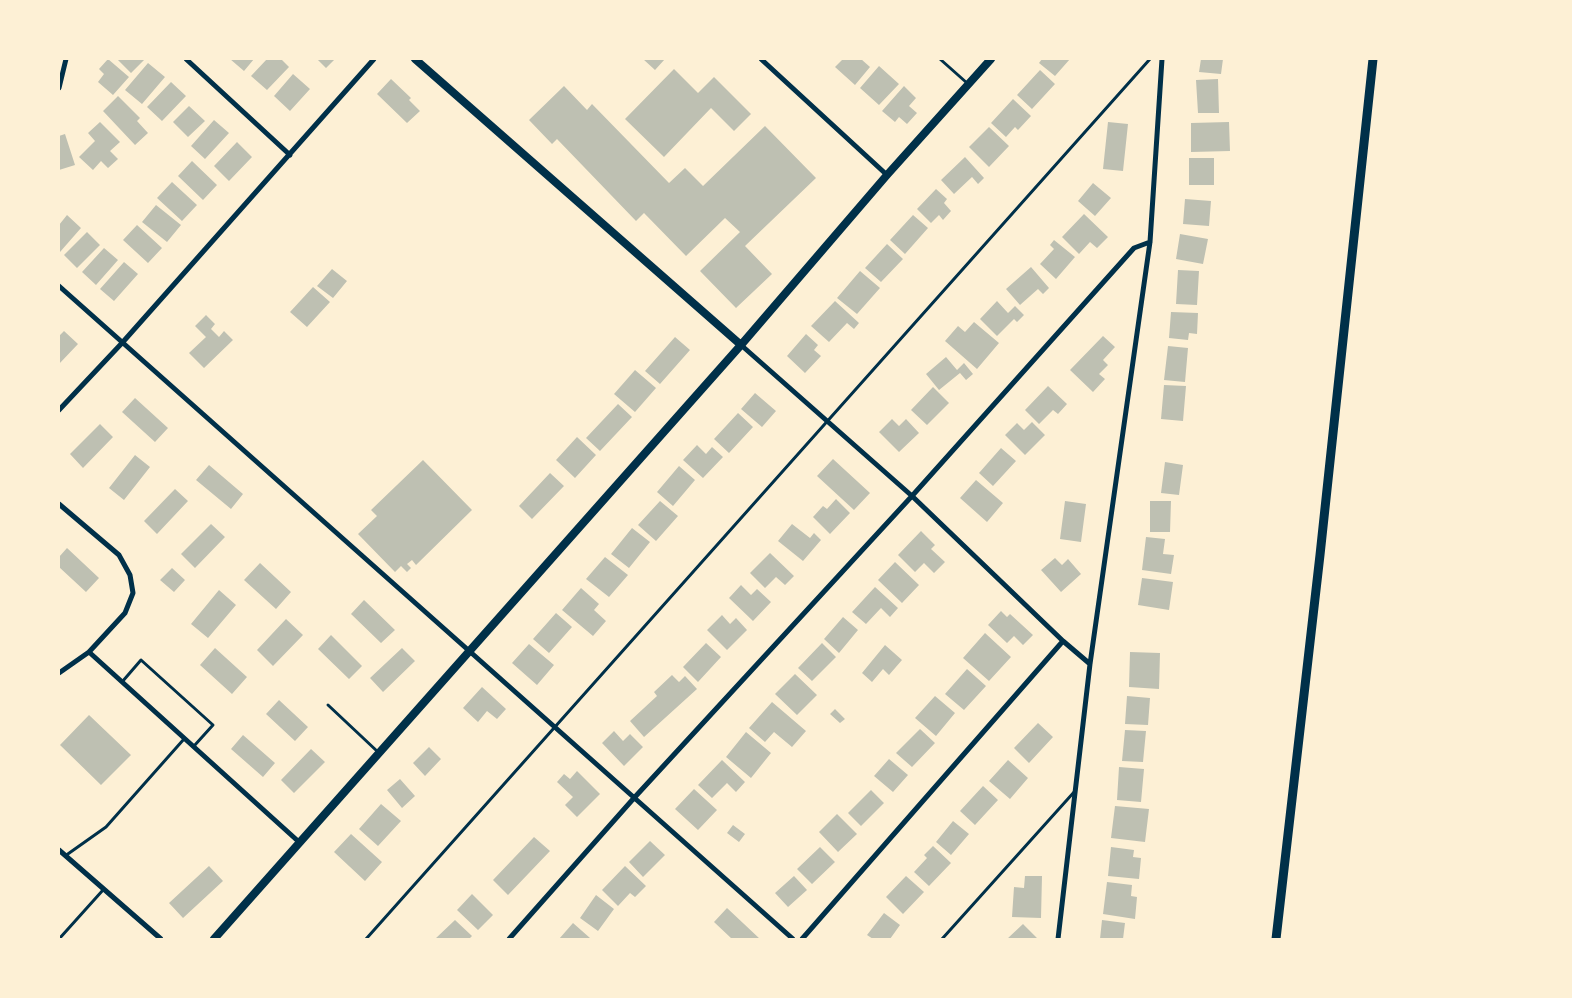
<!DOCTYPE html>
<style>
body{margin:0}
#map{position:relative;width:1572px;height:998px;overflow:hidden;background:#fdf0d5;font-family:"Source Serif 4",serif}
canvas{display:block}
.frame{position:absolute;inset:0;border:60px solid #fdf0d5;pointer-events:none}
</style>
<div id="map">
<canvas width="1572" height="998"></canvas>
<div class="frame"></div>
</div>
<script>
const ctx = document.querySelector('canvas').getContext('2d');
ctx.lineJoin = 'round';
function fill(path, color) { ctx.fillStyle = color; ctx.fill(path, 'evenodd'); }
const toPath = rows => new Path2D(rows.map(r => 'M' + r).join(''));
function stroke(path, color, width, dash) { ctx.strokeStyle = color; ctx.lineWidth = width; ctx.lineCap = dash ? 'butt' : 'round'; ctx.setLineDash(dash || []); ctx.stroke(path); }
fill(toPath([
 [108,59,129,77,113,95,98,82,104,74,99,69],
 [117,59,145,59,131,73],
 [230,59,254,59,244,71],
 [267,59,281,59,289,67,267,90,251,76],
 [317,59,335,59,326,68],
 [643,59,665,59,655,70],
 [843,59,861,59,870,67,855,85,835,67],
 [1042,59,1070,59,1055,76,1039,63],
 [1201,59,1223,59,1221,74,1199,72],
 [148,63,165,77,142,104,125,90],
 [879,66,899,84,879,105,860,88],
 [674,69,698,93,714,77,751,114,734,131,711,108,664,157,625,119],
 [1040,70,1055,84,1032,109,1017,95],
 [293,74,310,89,290,111,274,96],
 [391,79,411,98,409,100,420,111,407,123,377,94],
 [1218,79,1219,113,1198,113,1196,80],
 [171,82,186,96,162,121,147,107],
 [564,86,587,110,592,104,669,183,685,168,703,186,765,126,816,178,745,246,772,274,736,308,700,271,740,232,725,218,686,256,644,213,636,221,557,139,552,144,529,120],
 [904,86,916,98,909,106,917,113,907,124,899,117,895,122,882,111],
 [118,96,140,118,137,121,148,133,135,145,103,111],
 [1013,99,1031,116,1018,130,1015,127,1006,137,991,123],
 [189,106,205,121,188,137,173,122],
 [214,120,229,133,205,159,191,146],
 [100,122,120,142,110,151,118,159,108,168,101,161,93,170,79,157,95,141,88,133],
 [1108,122,1128,124,1123,171,1103,169],
 [1229,122,1230,151,1191,152,1191,123],
 [989,127,1009,146,989,167,969,147],
 [65,134,75,165,59,170,59,136],
 [237,142,252,157,229,181,214,166],
 [965,157,984,178,978,184,972,177,954,194,941,180],
 [1189,158,1214,158,1214,185,1189,185],
 [192,161,217,185,203,200,178,176],
 [172,182,197,205,182,221,157,198],
 [1093,183,1111,198,1095,216,1078,201],
 [936,189,947,199,944,203,951,211,943,220,939,215,931,223,917,209],
 [1185,199,1211,201,1209,226,1183,224],
 [156,205,181,225,167,242,142,222],
 [1084,214,1108,237,1097,248,1090,242,1079,254,1062,237],
 [67,215,81,228,60,252,59,251,59,225],
 [913,215,928,228,905,254,890,240],
 [137,225,162,248,148,263,123,240],
 [87,232,100,245,77,268,64,255],
 [1180,234,1208,239,1203,264,1176,259],
 [1054,240,1075,257,1056,279,1040,264,1054,249,1050,245],
 [887,244,903,259,881,282,865,268],
 [104,248,118,260,96,285,82,272],
 [124,262,138,274,114,301,100,289],
 [1031,267,1049,288,1043,294,1038,289,1020,305,1006,289],
 [332,269,347,281,333,298,317,286],
 [1178,270,1199,271,1197,305,1176,304],
 [860,271,880,288,857,314,837,298],
 [313,287,330,302,307,327,290,312],
 [835,301,859,323,854,329,847,323,829,342,811,326],
 [997,301,1008,313,1015,306,1024,315,1017,322,1014,319,997,336,980,319],
 [1171,312,1198,313,1197,334,1189,333,1188,340,1169,338],
 [206,315,215,324,211,329,219,337,224,331,233,340,204,368,189,353,206,337,195,326],
 [974,322,999,343,977,369,945,341,958,326,965,332],
 [64,331,78,344,59,364,59,336],
 [806,334,818,345,814,350,821,356,805,373,787,356],
 [1103,336,1115,347,1103,360,1108,365,1099,374,1105,379,1093,392,1070,370],
 [675,337,690,350,660,384,645,371],
 [1168,346,1188,348,1185,382,1164,380],
 [946,357,957,370,964,363,973,374,966,380,960,373,939,390,926,374],
 [635,370,656,388,635,412,614,394],
 [1164,385,1186,386,1183,421,1161,419],
 [1048,386,1067,404,1058,414,1053,410,1039,424,1025,410],
 [933,387,949,403,927,425,911,410],
 [755,393,776,411,762,427,741,409],
 [135,398,168,428,155,442,122,412],
 [618,404,632,417,600,451,586,438],
 [738,413,753,427,729,453,714,439],
 [892,419,899,426,906,419,919,433,899,452,879,432],
 [1032,422,1045,435,1025,455,1005,435,1017,423,1024,430],
 [100,424,113,437,83,468,70,454],
 [577,437,596,455,575,478,556,460],
 [697,445,706,454,712,447,723,457,703,478,683,460],
 [1001,448,1016,461,993,486,979,473],
 [135,455,150,467,124,500,109,488],
 [833,459,870,493,854,510,817,476],
 [423,460,472,510,416,565,412,560,407,564,411,568,407,572,401,566,395,572,358,534,377,516,371,510],
 [1165,462,1183,465,1179,495,1161,493],
 [209,465,243,494,231,509,196,480],
 [679,466,695,480,673,506,657,492],
 [550,473,564,486,532,519,519,506],
 [976,480,1003,503,987,522,960,498],
 [175,489,188,501,157,534,144,521],
 [836,499,850,513,830,534,813,517,823,506,827,509],
 [660,501,678,516,656,541,638,525],
 [1065,501,1086,504,1081,542,1060,539],
 [1150,501,1171,501,1170,532,1150,532],
 [211,524,225,537,195,568,181,554],
 [792,524,810,538,814,533,821,540,803,561,778,541],
 [632,528,650,542,629,568,611,554],
 [921,531,935,545,931,549,945,562,934,573,924,563,915,572,898,555],
 [1146,537,1165,539,1163,554,1174,555,1171,574,1142,570],
 [67,548,99,578,86,592,59,567,59,557],
 [770,553,794,576,785,585,776,577,765,588,750,573],
 [605,557,628,575,609,597,586,579],
 [1055,558,1062,565,1068,559,1081,574,1061,592,1041,570],
 [895,562,919,585,902,603,878,580],
 [260,563,291,592,276,609,244,580],
 [172,568,185,580,174,592,160,580],
 [1142,578,1173,582,1169,610,1138,605],
 [741,585,751,595,757,589,771,602,753,621,729,598],
 [875,587,898,608,890,617,881,608,866,624,852,612],
 [581,588,599,604,594,610,606,621,593,636,562,610],
 [219,590,236,605,208,638,191,624],
 [364,600,395,630,381,643,351,614],
 [1001,611,1007,617,1010,614,1033,635,1023,645,1014,636,1007,643,988,625],
 [556,613,572,627,549,653,533,639],
 [722,615,730,624,736,618,747,630,727,650,707,630],
 [843,617,858,630,839,653,824,639],
 [286,619,303,635,273,666,257,650],
 [985,633,1011,657,989,681,963,658],
 [331,635,362,666,349,679,318,649],
 [706,643,721,657,698,682,683,667],
 [822,643,836,657,812,681,798,668],
 [529,644,554,665,537,685,512,663],
 [885,645,902,660,889,675,883,669,872,682,862,673],
 [215,648,247,677,232,694,200,665],
 [402,648,415,661,383,692,370,678],
 [1130,652,1160,653,1159,689,1129,687],
 [967,669,986,686,964,710,945,694],
 [795,674,817,695,797,715,775,694],
 [672,675,679,682,685,676,697,689,644,737,630,721,657,696,654,692],
 [482,687,506,709,497,719,487,711,478,722,463,708],
 [935,696,955,713,936,736,915,718],
 [1127,696,1150,698,1148,725,1125,724],
 [279,700,308,727,295,741,266,714],
 [772,702,806,731,792,747,774,732,765,742,749,728],
 [835,709,845,719,840,723,830,714],
 [89,715,131,755,101,785,60,745],
 [1038,723,1053,737,1029,763,1014,748],
 [920,729,935,743,912,767,896,753],
 [1125,730,1146,731,1143,762,1122,761],
 [614,731,623,741,630,734,643,747,624,766,602,743],
 [746,732,771,753,751,778,726,757],
 [243,735,275,763,263,777,231,749],
 [429,747,441,759,425,776,413,763],
 [311,749,325,762,294,793,281,780],
 [889,759,908,775,893,792,874,776],
 [722,760,745,782,736,792,727,783,712,798,698,785],
 [1008,760,1028,778,1010,799,989,781],
 [1119,767,1144,769,1141,802,1117,800],
 [577,771,600,794,577,817,565,805,573,797,557,782,564,774,570,779],
 [400,779,415,796,402,808,387,790],
 [983,786,998,800,975,825,960,811],
 [694,789,717,810,698,830,675,809],
 [871,790,884,803,861,826,848,813],
 [381,804,401,821,378,846,359,829],
 [1115,806,1149,809,1145,842,1111,838],
 [837,814,857,834,838,852,819,832],
 [953,821,969,834,951,855,936,842],
 [733,825,745,834,739,842,727,833],
 [351,834,382,862,365,881,334,852],
 [534,837,550,851,508,895,493,880],
 [650,841,665,855,643,877,629,862],
 [933,846,951,863,929,886,914,872,927,858,924,855],
 [820,847,835,862,812,884,797,869],
 [1111,847,1134,850,1133,857,1141,858,1139,879,1108,876],
 [209,866,223,881,183,918,169,903],
 [625,866,646,886,635,897,630,893,618,906,602,890],
 [794,876,807,890,788,907,775,893],
 [906,876,924,892,903,914,886,897],
 [1025,876,1042,876,1041,918,1012,917,1014,887,1024,888],
 [1107,882,1132,885,1131,896,1137,897,1135,919,1103,914],
 [472,894,493,915,478,930,457,910],
 [596,895,614,909,598,931,580,918],
 [727,908,760,939,732,939,714,922],
 [884,913,900,925,890,939,873,939,867,935],
 [455,920,472,936,469,939,435,939],
 [1102,920,1125,923,1123,939,1100,939],
 [573,923,590,938,589,939,559,939],
 [1023,924,1038,939,1007,939]
]), '#bec0b2');
stroke(toPath([
 [940,59,967,83],
 [122,682,141,660,213,725,194,746],
 [328,705,378,752],
 [65,856,106,827,184,739],
 [59,939,103,890],
 [366,939,1150,59],
 [942,939,1075,791]
]), '#003049', 3);
stroke(toPath([
 [186,59,290,155],
 [761,59,887,175],
 [59,88,66,59],
 [59,286,793,939],
 [741,345,912,496,1063,641,1090,664],
 [59,410,122,343,374,59],
 [59,504,119,555,130,575,133,593,125,613,89,652,59,673],
 [89,652,299,842],
 [59,850,161,939],
 [509,939,634,798,912,496,1134,248,1150,242],
 [802,939,1063,641],
 [1058,939,1090,664,1150,242,1162,59]
]), '#003049', 5);
stroke(toPath([
 [415,59,741,345],
 [214,939,741,345,887,175,991,59]
]), '#003049', 8);
stroke(toPath([
 [1276,939,1320,555,1373,59]
]), '#003049', 9);
</script>
